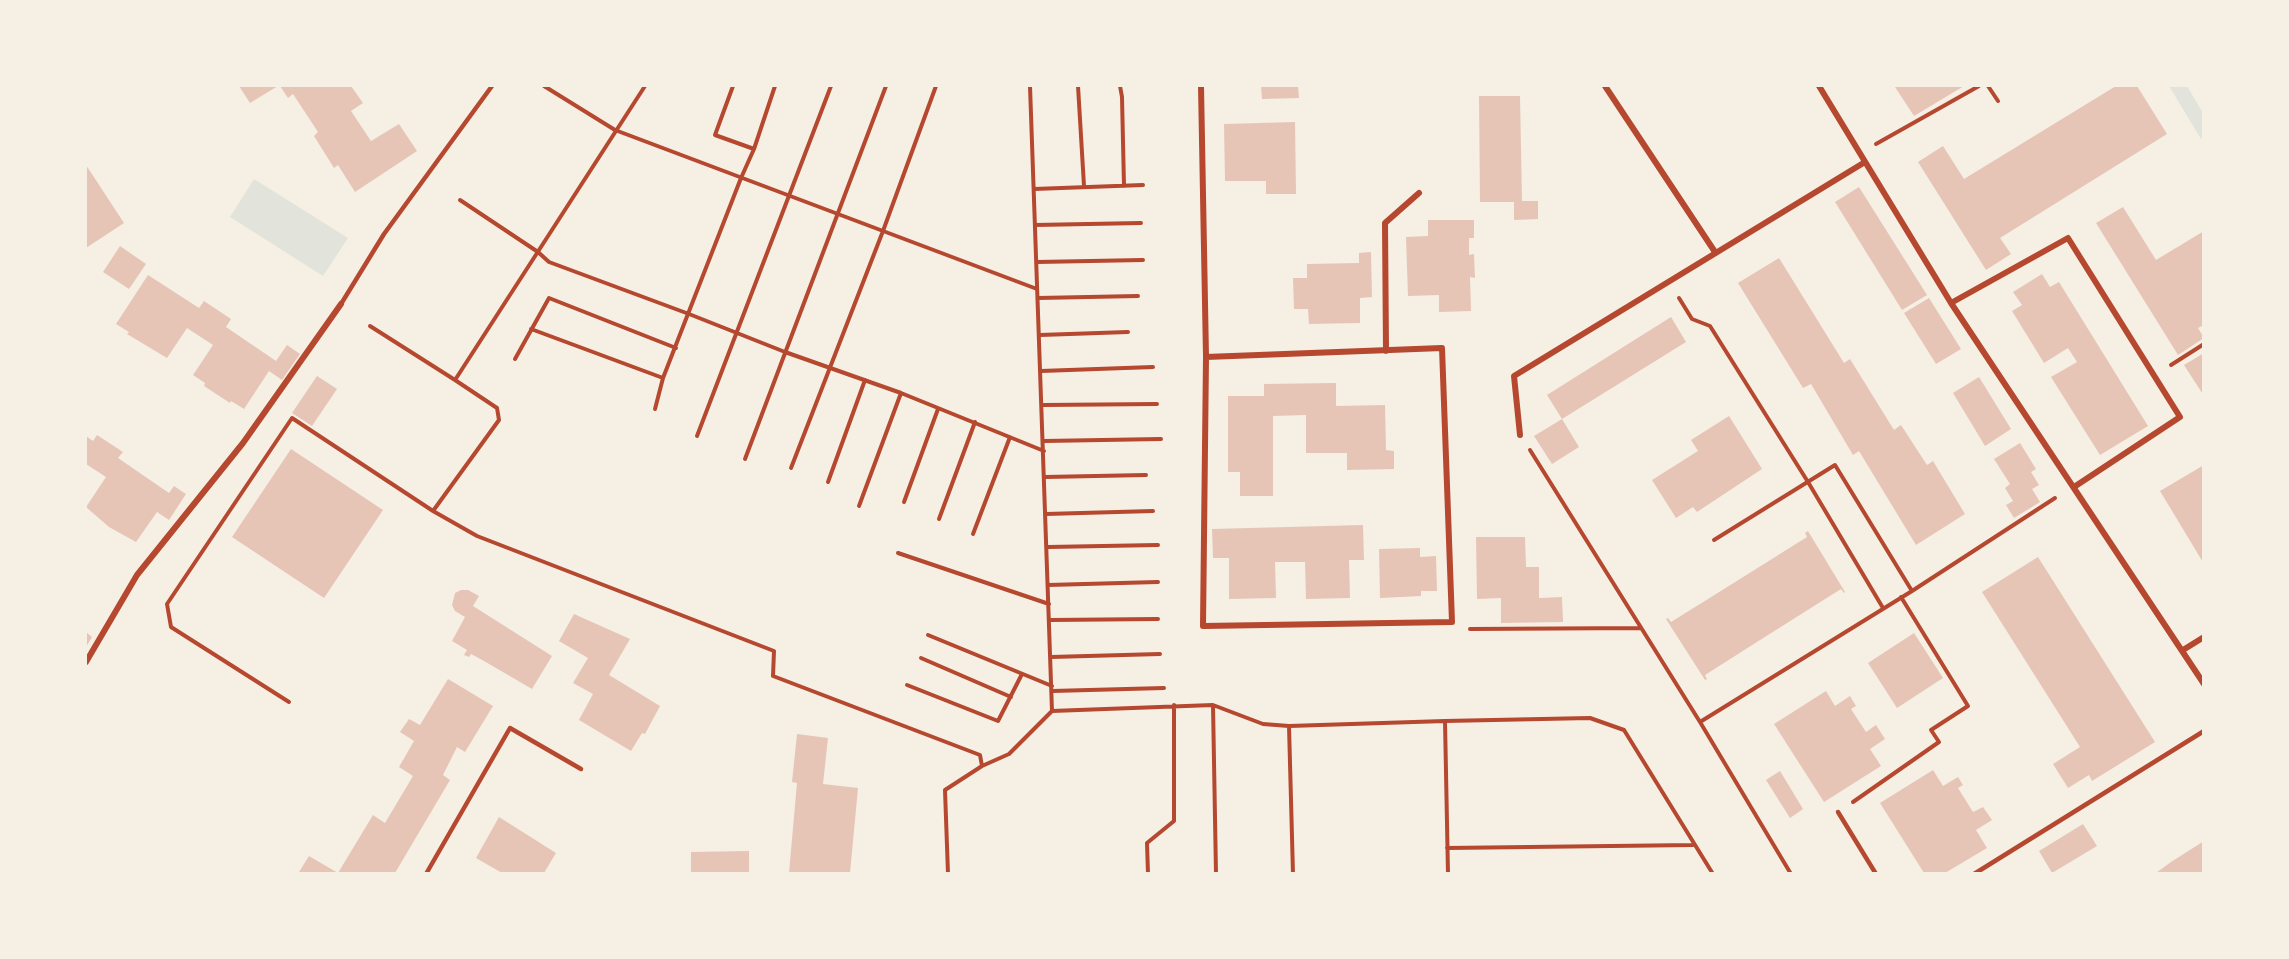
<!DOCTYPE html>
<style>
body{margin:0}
#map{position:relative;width:2289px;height:959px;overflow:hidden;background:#f6efe4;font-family:Roboto,sans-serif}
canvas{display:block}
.frame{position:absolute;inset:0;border:87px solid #f6efe4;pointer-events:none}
</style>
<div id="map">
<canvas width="2289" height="959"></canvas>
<div class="frame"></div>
</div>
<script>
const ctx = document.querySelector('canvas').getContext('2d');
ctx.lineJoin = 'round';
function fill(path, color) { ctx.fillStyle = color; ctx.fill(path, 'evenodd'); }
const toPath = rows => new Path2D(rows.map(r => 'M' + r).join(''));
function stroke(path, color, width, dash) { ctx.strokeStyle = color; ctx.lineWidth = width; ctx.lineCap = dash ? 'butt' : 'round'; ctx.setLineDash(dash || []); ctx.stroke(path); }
fill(toPath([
 [2169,86,2187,86,2203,113,2203,137,2201,139],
 [254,179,348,238,323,276,230,217]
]), '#e2e4dc');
fill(toPath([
 [239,86,278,86,250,103],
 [280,86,351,86,363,103,351,111,371,141,399,124,417,151,355,192,338,165,334,168,314,136,318,132,293,94,288,98],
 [1261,86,1298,86,1299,98,1262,99],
 [1898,86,1964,86,1914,116,1895,87],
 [2116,86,2137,86,2167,134,2000,238,2011,254,1986,270,1918,162,1943,146,1964,179],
 [1479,96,1520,96,1522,201,1538,201,1538,219,1514,220,1514,202,1480,202],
 [1295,122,1296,194,1266,194,1266,181,1225,181,1224,124],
 [86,165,124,223,86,248],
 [1859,187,1927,295,1902,310,1835,202],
 [2123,207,2156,260,2204,231,2204,325,2198,328,2204,338,2178,355,2096,223],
 [1428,220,1474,220,1474,238,1469,238,1469,255,1474,254,1475,278,1470,277,1471,311,1439,312,1439,295,1408,296,1406,237,1428,236],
 [120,246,146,264,129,289,103,272],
 [1371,252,1372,297,1360,298,1360,323,1309,324,1308,309,1294,309,1293,278,1307,278,1307,264,1359,263,1359,253],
 [1779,258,1844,363,1850,359,1894,430,1901,425,1927,465,1933,461,1965,514,1916,545,1859,451,1853,455,1811,384,1803,388,1738,283],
 [2042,274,2050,287,2059,282,2148,426,2100,455,2051,377,2077,362,2068,348,2044,363,2012,311,2022,305,2013,292],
 [148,275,199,308,204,301,231,319,226,327,276,361,287,345,300,354,282,380,269,371,244,409,231,401,230,403,204,386,205,383,193,375,213,345,187,328,167,358,127,334,129,332,116,324],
 [1929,298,1961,349,1936,364,1904,313],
 [1671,317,1686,342,1562,419,1579,447,1552,464,1534,436,1562,419,1547,395],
 [2204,353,2204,396,2184,365],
 [317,376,337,389,312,426,292,413],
 [1979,377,2011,429,1985,446,1953,393],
 [1336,383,1336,406,1385,405,1386,450,1394,451,1394,469,1347,470,1347,453,1306,453,1306,415,1273,416,1273,496,1240,496,1240,472,1228,472,1228,396,1264,396,1264,384],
 [1729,416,1762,469,1697,512,1693,507,1676,518,1652,480,1698,451,1691,440],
 [97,435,123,452,118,458,169,493,174,486,186,494,169,520,157,512,136,542,109,527,86,507,106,477,86,464,86,436,93,441],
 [2020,443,2036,469,2031,472,2039,485,2032,489,2040,502,2014,518,2006,505,2013,501,2005,488,2010,484,1994,459],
 [291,449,383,510,324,598,232,537],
 [2204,465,2204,564,2160,491],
 [1363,525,1364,560,1349,560,1350,598,1306,599,1305,562,1275,562,1276,598,1229,599,1229,558,1213,558,1212,529],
 [1808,531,1845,592,1844,593,1841,589,1749,647,1705,675,1707,679,1705,680,1666,619,1668,618,1671,622,1716,594,1807,537,1805,533],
 [1476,537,1525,537,1526,567,1539,567,1539,598,1562,597,1563,622,1501,623,1501,598,1477,599],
 [1420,548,1420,557,1436,556,1437,591,1421,591,1421,596,1380,598,1379,549],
 [2038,557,2155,742,2092,781,2089,775,2068,788,2053,764,2080,747,1982,592],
 [461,590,468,590,479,596,473,606,552,656,532,689,484,661,471,654,469,657,464,655,467,650,452,641,465,617,455,611,452,605,455,593],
 [574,614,630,639,609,675,660,706,645,734,642,733,631,751,579,720,593,694,573,683,588,658,559,641],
 [86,632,92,637,86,647],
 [1914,633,1943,678,1897,708,1868,663],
 [448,679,493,706,465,752,457,747,443,775,450,780,395,873,338,873,373,815,385,823,413,776,399,767,414,741,400,732,409,719,420,725],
 [1826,691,1835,706,1850,696,1856,706,1851,709,1866,732,1876,725,1885,739,1870,749,1881,766,1824,802,1774,724],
 [797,734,828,738,823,784,858,788,850,873,789,873,797,783,792,782],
 [1933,770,1943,786,1958,777,1963,785,1958,788,1973,812,1983,807,1992,820,1976,830,1987,848,1945,873,1924,873,1880,803],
 [1780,771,1803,809,1790,818,1766,780],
 [499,817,556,853,544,873,502,873,476,858],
 [2083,824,2097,846,2052,873,2039,851],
 [2204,841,2204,873,2156,873,2171,862],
 [749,851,749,873,691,873,691,852],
 [309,856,338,873,299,872]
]), '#e6c5b7');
stroke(toPath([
 [544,86,615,130,1037,289],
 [733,86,715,135,754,149],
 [1030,86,1052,711,1213,705,1263,724,1289,726,1445,721,1448,874],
 [1078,86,1084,186],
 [1120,86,1122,97,1124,186],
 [1988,86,1998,101],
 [1876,144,1979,86],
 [1034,189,1143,185],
 [460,200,538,252,549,262,689,314,785,352,901,393,1044,451],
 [1035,225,1141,223],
 [1037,262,1143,260],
 [1038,298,1138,296],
 [1679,298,1692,319,1710,326,1808,482,1883,608],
 [370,326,455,380],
 [531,329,663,378],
 [1040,335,1128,332],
 [515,359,549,298,676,348],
 [2171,365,2204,344],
 [1041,371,1153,367],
 [1043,405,1157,404],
 [655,409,663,378,741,178,754,149,775,86],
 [697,436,831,86],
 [1044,441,1161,439],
 [1530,450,1700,722,1791,874],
 [745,459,886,86],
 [791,468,883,231,936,86],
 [1045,477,1146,475],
 [828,482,865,380],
 [904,502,938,409],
 [859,506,901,393],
 [433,511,499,420,497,408,455,380,645,86],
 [1046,514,1153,511],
 [939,519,975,422],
 [973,534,1010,437],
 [1714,540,1835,465,1912,591],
 [1048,547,1158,545],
 [898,553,1049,604],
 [1048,585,1158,582],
 [1050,620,1158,619],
 [1470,629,1641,628],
 [928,635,1052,686],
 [1051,657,1160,654],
 [921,658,1011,697],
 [907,685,998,721,1022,674],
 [1052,691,1164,688],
 [289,702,171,627,167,604,292,418,433,511,477,536,774,651,773,676,980,755,982,766],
 [1213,705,1216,874],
 [1445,721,1590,718,1624,730,1713,874],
 [1700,722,1912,591,2055,498],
 [1289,726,1293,874],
 [1853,802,1939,742,1931,730,1968,706,1901,597],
 [1447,848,1693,845],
 [948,874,945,790,982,766,1009,754,1052,711],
 [1148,874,1147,843,1174,821,1174,705]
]), '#b5482f', 4);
stroke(toPath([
 [341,304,384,234,492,86],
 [1838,812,1876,874],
 [426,874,510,728,581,769],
 [1974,874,2204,731]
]), '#b5482f', 4.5);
stroke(toPath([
 [1201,86,1206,357,1203,626,1452,622,1442,348,1206,357],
 [1605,86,1715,252],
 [1819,86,1951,303,2204,684],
 [1951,303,2068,238,2180,417,2074,487],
 [1386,351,1385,223,1419,193],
 [1520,435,1514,376,1865,162],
 [2183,650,2204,637],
 [86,662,137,575,243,443,341,304]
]), '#b5482f', 6);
</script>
